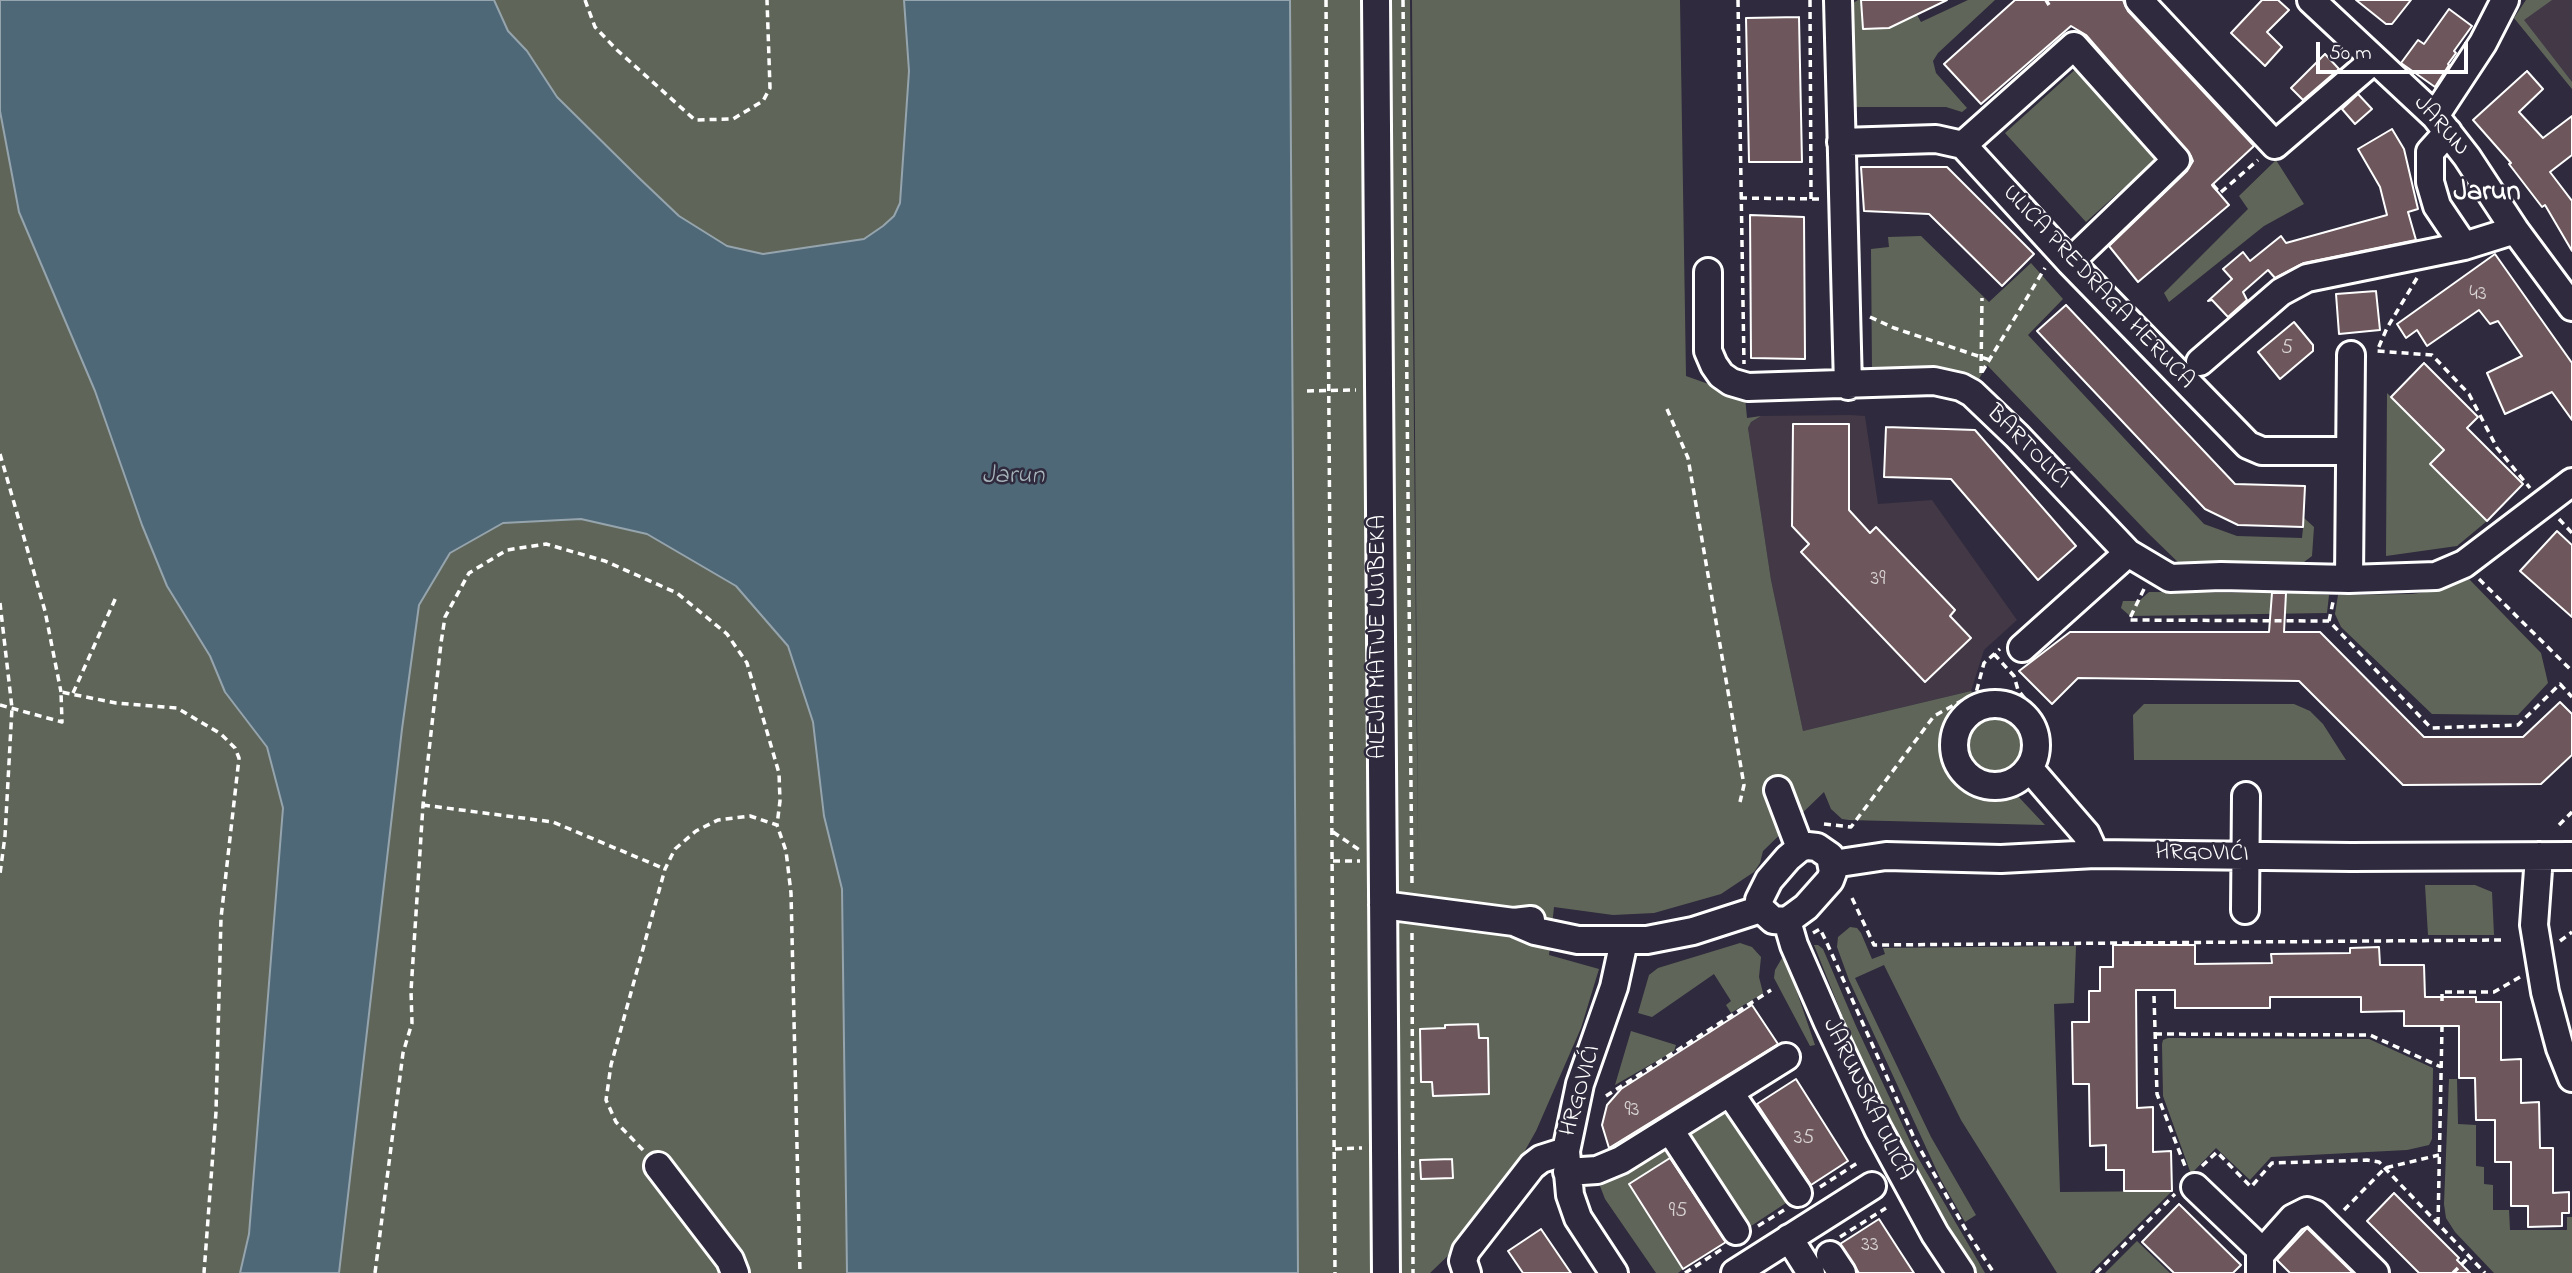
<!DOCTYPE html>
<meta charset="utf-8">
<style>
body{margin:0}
#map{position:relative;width:2572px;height:1273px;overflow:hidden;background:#2f2a3d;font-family:"Indie Flower",sans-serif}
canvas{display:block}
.scale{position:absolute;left:2316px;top:42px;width:152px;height:32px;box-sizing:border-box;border:4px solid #fff;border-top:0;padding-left:9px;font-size:21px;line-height:24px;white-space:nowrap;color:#fff;-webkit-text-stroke:5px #2f2a3d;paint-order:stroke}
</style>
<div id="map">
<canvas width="2572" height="1273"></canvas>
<div class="scale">50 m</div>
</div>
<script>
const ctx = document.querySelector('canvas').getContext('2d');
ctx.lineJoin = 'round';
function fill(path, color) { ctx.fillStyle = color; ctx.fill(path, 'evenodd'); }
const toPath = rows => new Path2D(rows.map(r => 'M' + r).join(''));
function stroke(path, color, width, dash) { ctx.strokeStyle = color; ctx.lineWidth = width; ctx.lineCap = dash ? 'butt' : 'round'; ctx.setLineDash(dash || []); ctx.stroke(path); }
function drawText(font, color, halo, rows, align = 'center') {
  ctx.font = font + ' "Indie Flower",sans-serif'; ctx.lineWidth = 5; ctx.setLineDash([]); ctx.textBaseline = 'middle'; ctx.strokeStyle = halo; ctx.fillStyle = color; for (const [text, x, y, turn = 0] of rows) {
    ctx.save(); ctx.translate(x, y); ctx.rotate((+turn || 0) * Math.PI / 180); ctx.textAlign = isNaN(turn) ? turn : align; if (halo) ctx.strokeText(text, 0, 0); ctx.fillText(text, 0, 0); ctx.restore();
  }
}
fill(toPath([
 [2526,0,2572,0,2572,89,2514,18],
 [1850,415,1865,416,1878,504,1932,500,2017,620,1984,650,1971,691,1803,731,1771,580,1748,428,1751,422,1761,416]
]), '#423846');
fill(toPath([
 [0,0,1410,0,1418,861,1412,0,1680,0,1686,376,1745,397,1747,418,1761,416,1751,422,1748,428,1771,580,1803,731,1971,691,1978,698,1963,707,1951,723,1946,753,1958,780,1986,793,2014,792,2045,825,1849,820,1842,819,1831,809,1824,792,1763,851,1760,863,1754,872,1721,894,1654,913,1613,915,1554,907,1549,955,1599,969,1581,1028,1536,1131,1510,1177,1457,1247,1430,1273,0,1273],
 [1858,0,1861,0,1863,29,1889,28,1917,15,1921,22,1968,0,1995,0,1938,53,1933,61,1936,73,1967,108,1962,112,1946,107,1856,107,1852,27,1853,3],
 [2526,0,2552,0,2524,20,2572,82,2572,89,2514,18],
 [2078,67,2159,156,2086,222,2005,133],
 [2276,160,2304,204,2264,226,2169,302,2164,293,2248,209,2239,196],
 [1921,236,1989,302,2031,263,2063,299,2028,335,2204,524,2237,536,2302,538,2304,518,2314,527,2312,556,2300,565,2183,567,2148,533,1987,365,1975,386,1872,373,1871,249,1889,247,1888,237],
 [2387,393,2444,449,2430,465,2487,521,2457,546,2386,556],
 [2469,579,2541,653,2548,683,2518,715,2432,714,2341,627,2335,614,2338,595,2412,594,2440,590],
 [2149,592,2299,593,2329,595,2327,613,2130,616,2121,608,2123,601,2139,601],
 [2144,704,2294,704,2310,711,2323,724,2346,760,2134,760,2133,715],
 '1965 745a30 30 0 1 1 60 0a30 30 0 1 1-60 0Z',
 [2425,885,2475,885,2492,892,2494,935,2428,935],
 [1850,927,1857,928,1861,933,1872,959,1885,954,1883,948,2076,946,2074,1003,2054,1004,2060,1192,2172,1191,2090,1273,2057,1273,1961,1120,1884,965,1855,978,1931,1137,1976,1215,1965,1222,1941,1180,1849,980,1837,947,1838,937],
 [1740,943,1752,947,1761,957,1759,977,1763,993,1731,1013,1726,1005,1731,1001,1714,974,1652,1017,1638,1013,1649,975,1658,968],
 [1814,945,1818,945,1823,949,1856,1026,1917,1156,1985,1273,1974,1273,1909,1160,1848,1030],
 [1782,958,1786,962,1799,998,1815,1045,1810,1046,1774,978,1775,970],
 [1631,1031,1676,1045,1674,1051,1615,1085],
 [2168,1038,2369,1039,2433,1068,2432,1139,2429,1145,2407,1150,2271,1157,2250,1180,2216,1148,2191,1174,2163,1096,2162,1044,2163,1040],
 [2449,1079,2457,1079,2458,1124,2476,1125,2476,1166,2484,1167,2484,1184,2493,1185,2493,1210,2509,1210,2510,1230,2567,1230,2567,1217,2572,1217,2572,1273,2494,1273,2455,1232,2446,1218,2444,1204],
 [1721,1110,1733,1113,1789,1201,1745,1230,1688,1142,1691,1127],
 [1659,1148,1668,1151,1673,1156,1629,1184,1683,1269,1678,1273,1656,1273,1605,1199,1600,1186,1630,1172,1627,1166],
 [2137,1241,2170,1273,2105,1273]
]), '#5f6659');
const water = toPath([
 [0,0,494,0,508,31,527,51,557,97,638,177,679,216,727,246,763,254,864,239,883,226,894,216,900,203,909,71,904,0,1290,0,1298,1273,847,1273,842,889,824,816,813,722,788,646,736,586,647,534,581,519,503,523,450,553,419,605,402,729,339,1273,240,1273,249,1234,283,808,267,747,225,692,210,656,167,586,142,525,95,391,19,212,0,111,0,0]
]);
fill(water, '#4f6877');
stroke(water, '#95a4ad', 2);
const building = toPath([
 [1861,0,1947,0,1889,28,1863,29,1861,0],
 [2015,0,2123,0,2128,11,2254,146,2212,185,2229,205,2138,282,2109,246,2187,171,2193,161,2191,156,2086,35,2071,26,1981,104,1944,64,2015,0],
 [2262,0,2278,0,2289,10,2267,32,2282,47,2265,66,2231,33,2262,0],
 [2356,0,2411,0,2392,24,2386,24,2356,0],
 [2449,9,2472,26,2454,51,2456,53,2448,64,2449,65,2435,87,2401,63,2418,40,2424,44,2449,9],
 [1799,17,1802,162,1749,162,1746,18,1799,17],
 [2325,54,2339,69,2303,100,2291,88,2325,54],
 [2527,71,2543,89,2519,112,2543,138,2572,116,2572,155,2550,172,2572,201,2572,251,2545,205,2542,207,2509,164,2511,163,2473,120,2527,71],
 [2358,94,2372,109,2355,124,2342,109,2358,94],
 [2392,129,2404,149,2418,209,2408,212,2416,240,2304,263,2275,278,2268,270,2243,292,2247,300,2228,317,2212,300,2208,301,2232,279,2223,269,2243,252,2250,261,2281,236,2286,243,2387,215,2380,187,2358,149,2392,129],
 [1861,167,1947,167,2034,254,2002,286,1929,214,1864,211,1861,167],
 [1750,215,1804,217,1805,359,1751,358,1750,215],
 [2495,254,2572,363,2572,420,2552,392,2505,414,2487,373,2522,356,2498,321,2490,324,2479,310,2427,346,2417,330,2406,338,2397,324,2495,254],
 [2376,291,2380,330,2339,334,2336,294,2376,291],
 [2066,305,2235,484,2305,486,2303,527,2238,525,2205,509,2037,331,2066,305],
 [2294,322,2313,345,2313,351,2280,379,2258,352,2294,322],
 [2424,363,2478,417,2467,428,2523,484,2487,521,2430,464,2444,450,2391,397,2424,363],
 [1793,424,1849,424,1849,510,1870,533,1876,527,1955,610,1950,616,1971,638,1925,682,1801,552,1809,544,1792,526,1793,424],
 [1886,427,1975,430,2076,546,2038,580,1951,479,1884,477,1886,427],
 [2557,531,2572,545,2572,617,2520,571,2557,531],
 [2272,593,2286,593,2284,632,2320,632,2424,737,2523,737,2560,702,2572,714,2572,755,2541,784,2403,785,2299,681,2078,678,2052,704,2019,671,2070,632,2269,632,2272,593],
 [2113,945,2195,945,2195,964,2272,963,2271,954,2350,953,2350,948,2379,947,2380,965,2424,965,2425,997,2476,997,2476,1002,2501,1002,2501,1060,2521,1059,2521,1103,2539,1102,2540,1148,2553,1148,2553,1193,2569,1192,2569,1213,2562,1213,2562,1226,2528,1227,2528,1206,2511,1206,2511,1162,2495,1162,2495,1120,2476,1120,2475,1078,2459,1078,2459,1026,2404,1026,2404,1011,2361,1012,2361,997,2270,997,2270,1008,2175,1008,2175,990,2136,990,2137,1108,2153,1107,2153,1152,2171,1151,2172,1191,2124,1191,2124,1170,2106,1170,2106,1145,2090,1146,2089,1084,2073,1084,2072,1022,2089,1022,2089,991,2100,991,2100,967,2113,967,2113,945],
 [1752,1005,1778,1044,1609,1148,1602,1125,1607,1105,1621,1089,1752,1005],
 [1478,1024,1479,1038,1488,1038,1489,1094,1433,1096,1432,1082,1421,1082,1420,1029,1445,1028,1445,1025,1478,1024],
 [1796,1079,1848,1161,1811,1185,1757,1104,1796,1079],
 [1670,1158,1726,1242,1683,1269,1629,1184,1670,1158],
 [1452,1159,1453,1178,1421,1179,1420,1160,1452,1159],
 [2394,1193,2459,1258,2457,1260,2470,1273,2419,1273,2367,1221,2394,1193],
 [2179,1204,2241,1265,2233,1273,2174,1273,2142,1242,2179,1204],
 [1879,1219,1899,1250,1914,1273,1859,1273,1840,1244,1879,1219],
 [2307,1228,2353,1273,2290,1273,2277,1260,2307,1228],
 [1541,1229,1571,1273,1523,1273,1508,1251,1541,1229]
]);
fill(building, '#6d575c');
stroke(building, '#fff', 2);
const minor = toPath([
 [1376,0,1386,1273],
 [1838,0,1848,386],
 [2139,0,2275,145,2374,60],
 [2311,0,2435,116,2467,157,2515,230,2572,307],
 [2435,116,2483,43,2505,0],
 [2448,132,2430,152,2430,182,2437,206,2464,246],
 [1841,142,1936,139,1963,145,2070,262,2248,445,2262,451,2348,451],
 [1963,145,2074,46,2176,160,2070,262],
 [1708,272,1708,351,1714,365,1721,375,1731,382,1748,387,1934,381,1961,387,1972,393,2017,436,2128,553,2170,578,2221,576,2349,579,2436,576,2464,564,2572,482],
 [2200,362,2281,292,2307,278,2464,246,2515,230],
 [2349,579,2351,355],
 [2022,648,2128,553],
 '1954 745a41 41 0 1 1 82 0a41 41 0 1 1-82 0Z',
 [2029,768,2086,834,2095,854],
 [1778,790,1800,848],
 [1808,846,1817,847,1830,856,1833,872,1830,880,1806,907,1791,918,1787,921,1773,920,1761,909,1759,900,1769,880,1788,858,1800,848,1808,846],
 [2539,856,2534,925,2545,992,2560,1048,2572,1078],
 [1833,864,1886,856,2001,859,2095,854,2351,857,2572,856],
 [1383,905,1514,922,1531,920],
 [2245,910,2246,796],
 [1787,921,1794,945,1828,1023,1878,1129,1935,1234,1961,1273],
 [1514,922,1535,931,1578,940,1647,940,1693,931,1761,909],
 [1730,1093,1798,1193],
 [1670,1130,1736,1231],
 [658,1166,730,1260,735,1273],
 [1567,1172,1597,1170,1621,1160,1786,1057],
 [2195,1187,2263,1252],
 [1789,1238,1811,1273],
 [1830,1255,1842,1273],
 [1467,1273,1463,1261,1466,1251,1532,1166,1541,1159,1566,1151],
 [1614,1273,1578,1218,1570,1195,1566,1151,1580,1084,1614,987,1624,941],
 [1735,1273,1872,1186],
 [2260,1273,2260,1255,2293,1218,2307,1211,2315,1214,2375,1273]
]);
stroke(minor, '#fff', 32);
stroke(toPath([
 [585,0,595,27,617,50,695,120,733,119,763,101,770,88,767,0],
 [1326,0,1335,1273],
 [1403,0,1412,885],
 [1738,0,1744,364],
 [1810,0,1811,199],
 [2046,0,2049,5],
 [2213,185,2220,193,2258,160],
 [1740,198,1822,199],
 [2417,278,2387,328,2377,351,2432,355,2469,394,2497,448,2530,488],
 [1870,317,1894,328,1990,360],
 [1982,372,2045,268],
 [1981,373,1982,298],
 [1307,391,1356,390],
 [1667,409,1688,458,1744,785,1740,802],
 [0,454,45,611,61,692],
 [2559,519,2572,533],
 [2479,579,2572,671],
 [2144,589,2129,620,2329,621,2431,728,2518,725,2560,684,2572,697],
 [0,603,12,708,5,836,0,874],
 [2329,621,2333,602],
 [1994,654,2014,676,2018,690,2042,720,2046,733,2048,755],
 [73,693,117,595],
 [0,705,62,722,61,692,116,703,177,708,221,734,235,748,239,758,221,918,216,1112,204,1273],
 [423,805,553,822,665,869],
 [1824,824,1851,827,1934,716,1976,693,1984,663,2000,649],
 [2559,825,2572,812],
 [1333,832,1361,851],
 [1333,861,1360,861],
 [1852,898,1874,945,2501,940],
 [1412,933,1413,1273],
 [1813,933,1820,929,1826,941,1915,1140,1967,1232,1994,1273],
 [2560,941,2572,932],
 [2154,996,2157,1094,2185,1166],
 [2442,1001,2442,992,2494,992,2520,977],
 [2155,1034,2370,1035,2441,1067],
 [1606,1096,1771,990],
 [1335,1149,1362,1148],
 [643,1150,616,1122,606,1100,611,1065,665,869,675,849,696,831,718,820,750,816,777,825,786,851,791,893,800,1273],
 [2202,1166,2217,1152,2251,1187,2272,1163,2367,1160,2379,1162,2485,1273],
 [1820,1187,1859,1162],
 [2344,1210,2385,1168,2439,1155],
 [2438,1224,2442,1027],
 [1758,1226,1784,1210],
 [1840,1237,1886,1208],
 [375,1273,403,1053,412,1023,411,991,423,805,441,643,445,617,469,573,507,550,546,544,605,561,677,593,727,634,747,663,779,773,780,801,777,825],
 [1685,1273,1722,1249],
 [2096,1273,2175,1194],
 [2453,1273,2469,1257]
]), '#fff', 3.5, [7, 5]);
stroke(minor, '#2f2a3d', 26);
drawText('21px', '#dad5d6', null, [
 ["43",2478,296],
 ["5",2287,350],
 ["39",1878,581],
 ["93",1632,1112],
 ["35",1804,1140],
 ["95",1678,1213],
 ["33",1870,1247]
]);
drawText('24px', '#fff', '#2f2a3d', [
 ["JARUN",2440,127,49],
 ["ULICA PREDRAGA HERUCA",2097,288,47],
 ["BARTOLIĆI",2027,448,45],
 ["ALEJA MATIJE LJUBEKA",1380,637,-90],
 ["HRGOVIĆI",2202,855,1],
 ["HRGOVIĆI",1582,1091,-74],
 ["JARUNSKA ULICA",1866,1100,64]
]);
drawText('italic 26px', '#a7b4bb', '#2f2a3d', [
 ["Jarun",1013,478]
]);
drawText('bold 28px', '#fff', '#2f2a3d', [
 ["Jarun",2487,194]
]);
</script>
